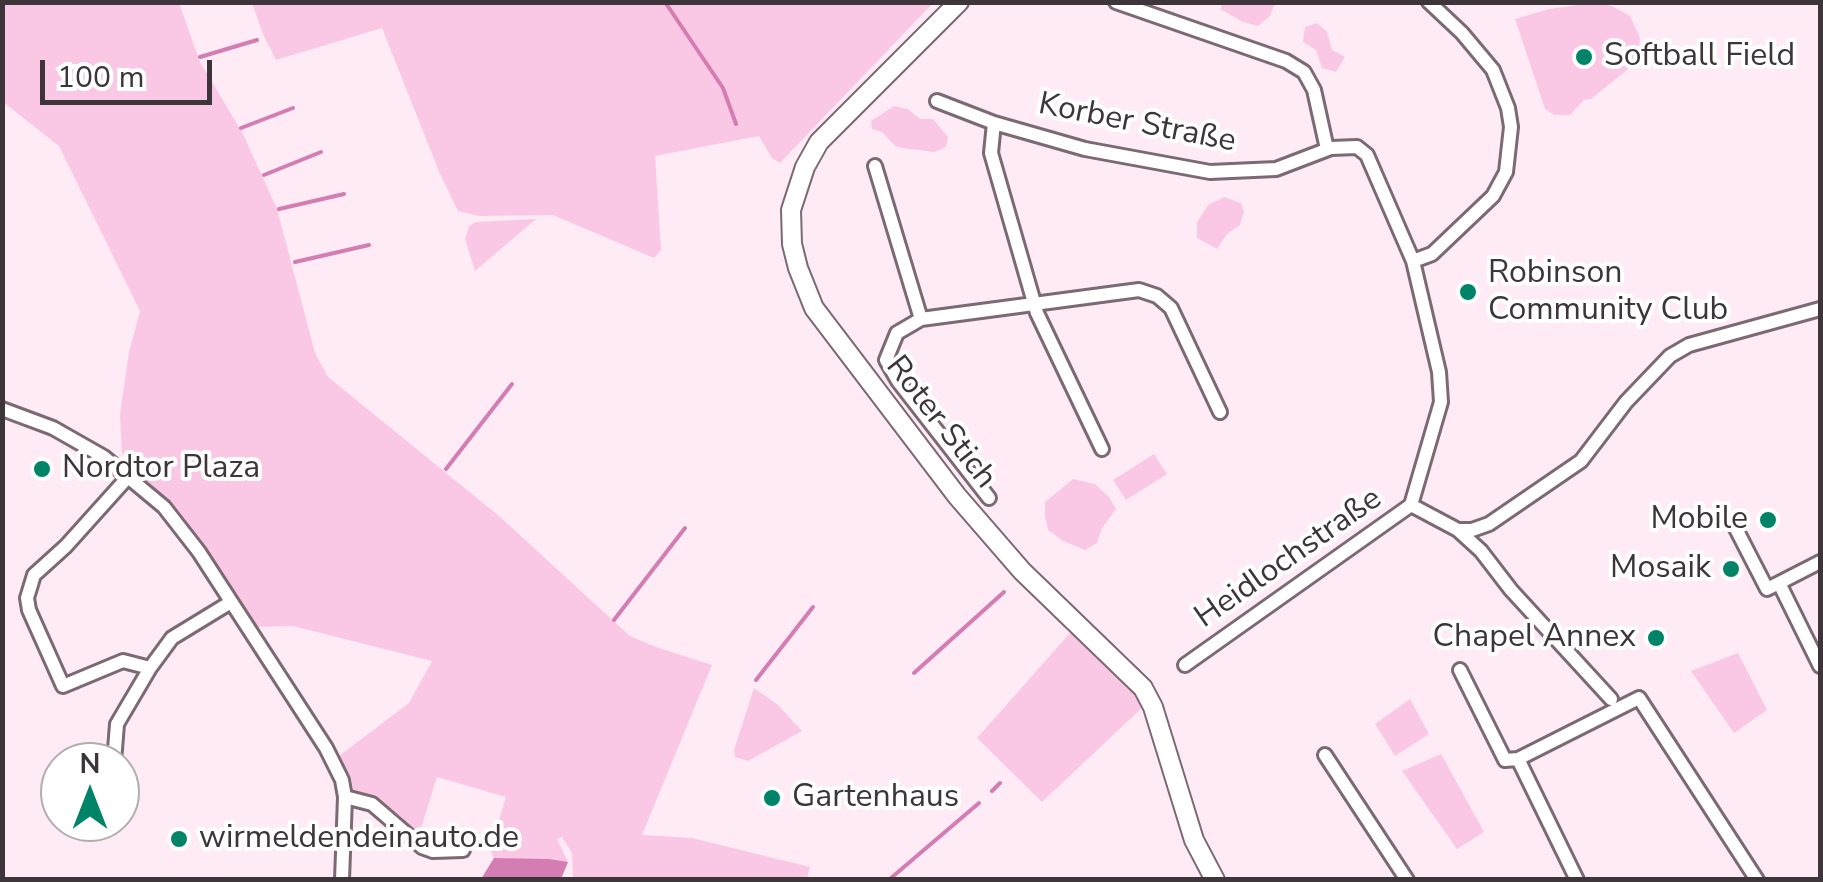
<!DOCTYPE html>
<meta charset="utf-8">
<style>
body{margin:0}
#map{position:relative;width:1823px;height:882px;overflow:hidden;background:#ffebf6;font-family:"Nunito Sans",sans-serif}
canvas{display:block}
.frame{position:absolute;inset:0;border:5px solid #3d353a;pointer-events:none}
.north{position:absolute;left:40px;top:742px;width:100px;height:100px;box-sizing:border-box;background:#fff;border:2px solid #b1aeb0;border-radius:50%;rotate:0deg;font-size:28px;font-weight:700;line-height:40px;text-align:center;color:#3d353a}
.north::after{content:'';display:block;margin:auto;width:35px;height:45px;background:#008467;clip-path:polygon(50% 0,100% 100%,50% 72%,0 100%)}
.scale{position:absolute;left:40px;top:60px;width:172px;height:45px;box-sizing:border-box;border:5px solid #3d353a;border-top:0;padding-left:12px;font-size:30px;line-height:35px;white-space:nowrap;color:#3d353a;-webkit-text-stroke:8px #fff;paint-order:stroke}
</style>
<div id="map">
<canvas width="1823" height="882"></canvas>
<div class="frame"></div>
<div class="north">N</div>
<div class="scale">100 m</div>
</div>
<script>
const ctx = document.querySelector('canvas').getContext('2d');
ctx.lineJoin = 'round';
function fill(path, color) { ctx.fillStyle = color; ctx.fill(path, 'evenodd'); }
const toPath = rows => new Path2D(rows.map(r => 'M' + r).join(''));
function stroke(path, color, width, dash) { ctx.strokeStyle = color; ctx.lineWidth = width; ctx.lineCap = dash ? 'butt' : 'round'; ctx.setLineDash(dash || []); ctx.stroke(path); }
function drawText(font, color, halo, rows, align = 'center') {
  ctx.font = font + ' "Nunito Sans",sans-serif'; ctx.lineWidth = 8; ctx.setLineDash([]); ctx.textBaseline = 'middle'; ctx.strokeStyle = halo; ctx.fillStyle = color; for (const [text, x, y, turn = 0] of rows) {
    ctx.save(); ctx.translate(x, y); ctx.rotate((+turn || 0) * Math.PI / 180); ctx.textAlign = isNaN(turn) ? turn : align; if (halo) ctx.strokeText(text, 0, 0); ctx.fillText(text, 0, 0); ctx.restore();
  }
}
fill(toPath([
 [2,3,179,3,200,62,243,134,277,209,315,353,328,377,499,516,630,636,656,647,712,665,642,835,692,838,810,867,807,879,573,879,572,853,562,837,557,839,568,862,494,858,490,850,506,797,437,777,415,848,355,802,351,777,339,756,409,703,432,661,293,626,255,627,122,453,120,414,129,352,140,311,59,146,3,102],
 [252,3,252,2,933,3,780,163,772,158,759,136,655,156,661,250,654,258,553,215,479,216,458,211,440,174,382,28,276,60,263,34],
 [1223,3,1273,2,1275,3,1270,16,1258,26,1243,22,1220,9],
 [1593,3,1612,6,1630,16,1640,38,1638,61,1591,99,1584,100,1570,115,1554,115,1545,109,1515,19,1549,9],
 [1317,23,1327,32,1332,50,1345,57,1336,72,1322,68,1316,50,1303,42,1305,27],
 [894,106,908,109,920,119,933,119,948,137,946,147,934,152,902,148,895,146,882,132,872,129,871,121],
 [1224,197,1241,203,1244,212,1240,225,1227,234,1217,249,1197,238,1197,222,1208,205],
 [536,219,475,271,465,239,469,226,476,222],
 [1154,454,1167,474,1126,500,1113,480],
 [1073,479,1095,484,1109,497,1116,509,1102,528,1097,543,1085,550,1063,541,1048,530,1045,516,1045,502],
 [1071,632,1135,688,1145,705,1042,802,977,738],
 [1738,653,1767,710,1734,733,1691,671],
 [754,688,778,705,802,731,748,761,735,757,734,750],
 [1410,699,1429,734,1395,756,1375,724],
 [1441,754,1484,832,1457,849,1402,771]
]), '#fac7e5');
fill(toPath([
 [494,858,549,859,568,862,561,879,481,879]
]), '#d37db3');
stroke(toPath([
 [665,2,723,88,736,124],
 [200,57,257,40],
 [241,128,293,108],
 [264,175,321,152],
 [279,209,344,194],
 [295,262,369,245],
 [446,469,512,384],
 [614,620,685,528],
 [914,673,1004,592],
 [756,680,813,607],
 [992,791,1000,783],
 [891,878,979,803]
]), '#d37db3', 4);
const street = toPath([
 [1116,2,1286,61,1304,72,1314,90,1327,149],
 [937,101,994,123,1085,149,1210,172,1276,169,1331,148,1357,147,1367,155,1413,261,1439,372,1441,402,1411,505,1185,665],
 [994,123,991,153,1037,313,1102,449],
 [875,166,921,319],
 [1413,261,1432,254,1493,196,1506,172,1511,127,1508,108,1493,70,1462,33,1429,2],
 [2,409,53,428,104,457,164,507,199,552,326,748,342,780,345,797,342,880],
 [128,477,66,546,34,575,27,598,29,610,63,686,123,661,150,668],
 [989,498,898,381,886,360,897,333,921,319,1139,290,1157,296,1171,308,1220,412],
 [1411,505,1458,530,1472,530,1489,524,1581,461,1626,402,1670,356,1689,345,1820,309],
 [1732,521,1767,589,1779,583,1820,666],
 [1458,530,1481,551,1511,590,1611,699],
 [1779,583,1820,562],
 [1460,670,1505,760,1518,759,1639,698,1757,880],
 [1325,755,1407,880],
 [1518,759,1577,880],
 [114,762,117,724,150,668,172,638,231,602],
 [345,797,372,804,422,847,433,851,463,850]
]);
const secondary = toPath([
 [959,2,819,142,805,167,791,210,792,244,798,268,814,308,957,496,1022,571,1143,688,1153,707,1194,840,1215,880]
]);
stroke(street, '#7b6973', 18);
stroke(secondary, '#7b6973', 22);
stroke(street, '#fff', 12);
stroke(secondary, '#fff', 18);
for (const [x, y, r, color] of [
 [1584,57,10,"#008467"],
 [1468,292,10,"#008467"],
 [42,469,10,"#008467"],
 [1768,520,10,"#008467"],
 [1731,569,10,"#008467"],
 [1656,638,10,"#008467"],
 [772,798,10,"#008467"],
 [179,839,10,"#008467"]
]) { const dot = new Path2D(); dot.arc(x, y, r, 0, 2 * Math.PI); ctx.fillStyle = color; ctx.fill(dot); stroke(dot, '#fff', 4); }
drawText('32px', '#3d353a', '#fff', [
 ["Softball Field",1604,57],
 ["Robinson",1488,274],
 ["Community Club",1488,311],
 ["Nordtor Plaza",62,469],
 ["Mobile",1748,520,"right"],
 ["Mosaik",1711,569,"right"],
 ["Chapel Annex",1636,638,"right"],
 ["Gartenhaus",792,798],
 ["wirmeldendeinauto.de",199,839]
], 'left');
drawText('32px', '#3d353a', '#fff', [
 ["Korber Straße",1137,124,11],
 ["Roter Stich",940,423,52],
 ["Heidlochstraße",1289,559,-35]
]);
</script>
